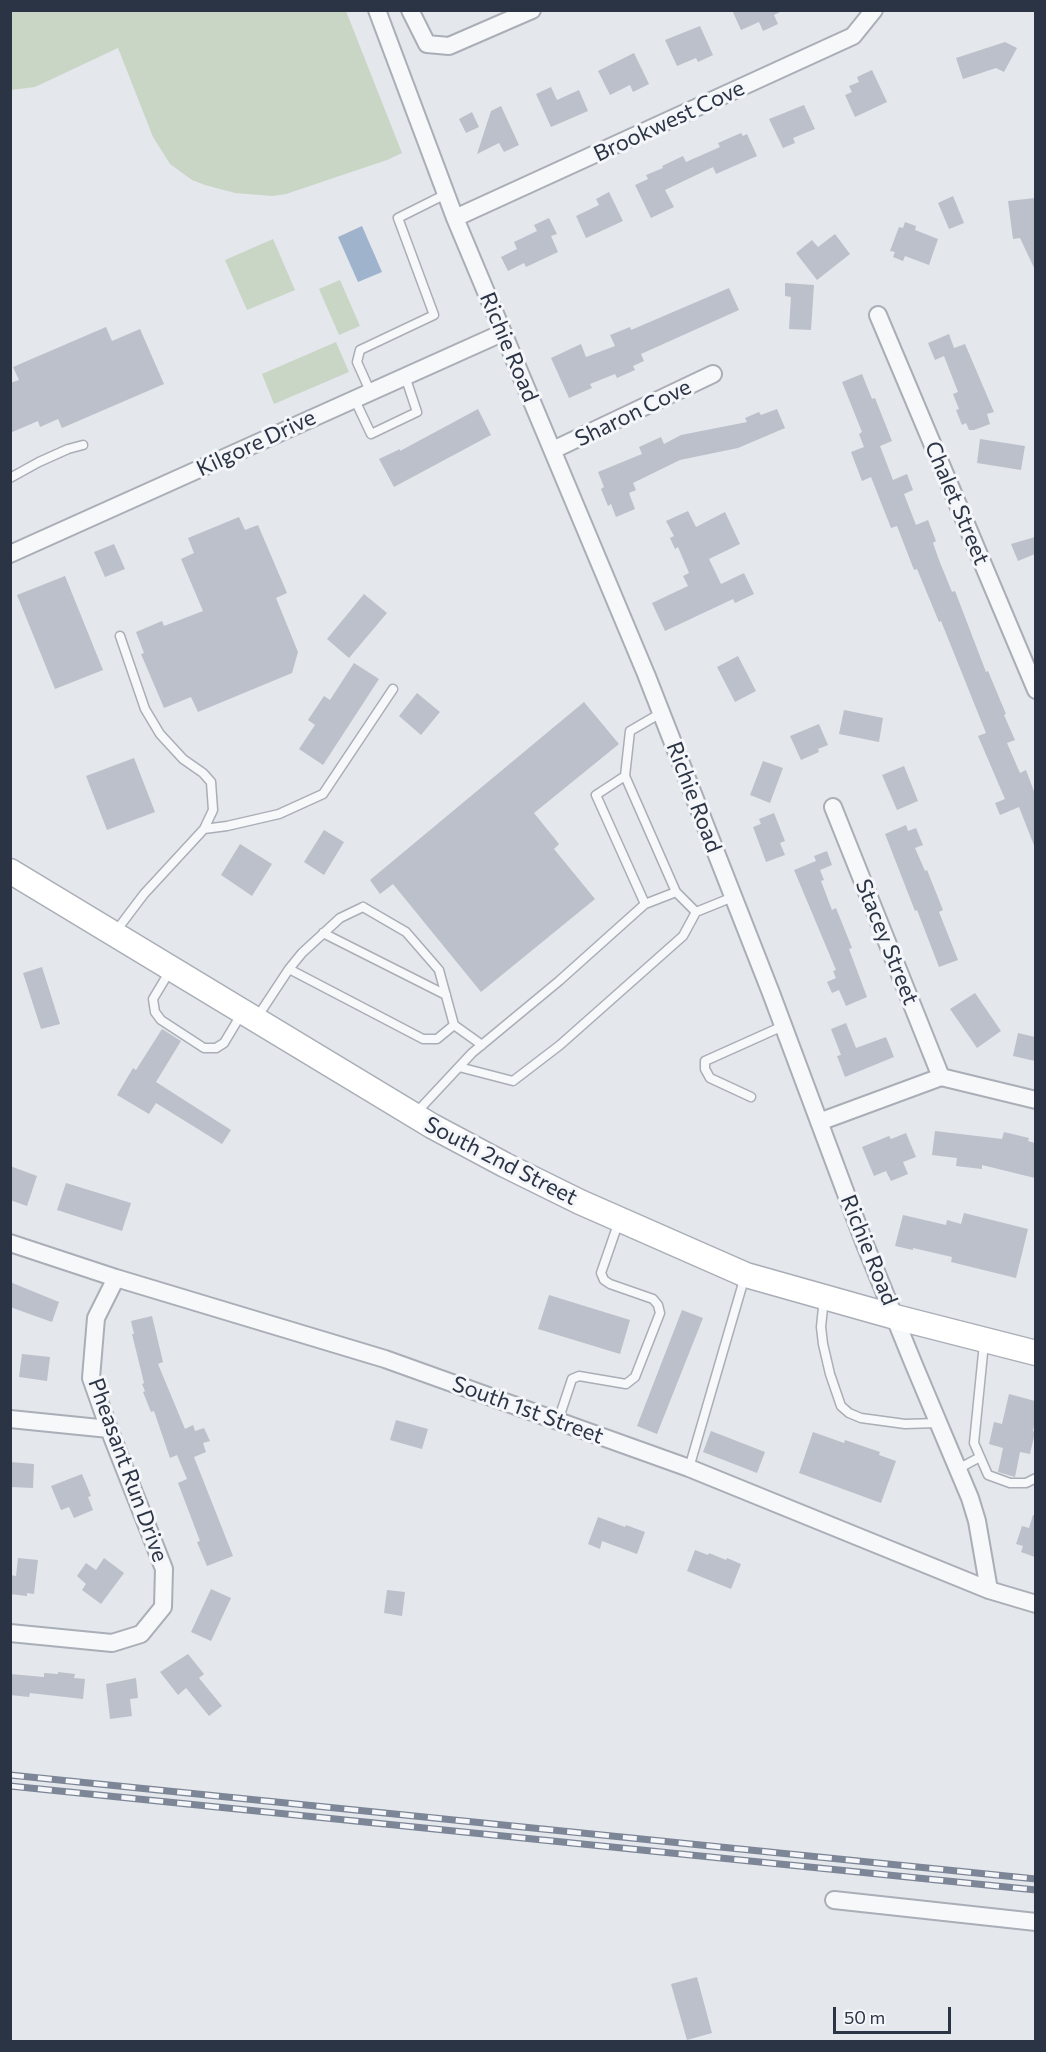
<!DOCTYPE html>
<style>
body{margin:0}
#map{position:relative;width:1046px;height:2052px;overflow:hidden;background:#e4e7ec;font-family:Commissioner,sans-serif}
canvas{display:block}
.frame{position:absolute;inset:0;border:12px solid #2b3445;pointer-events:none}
.scale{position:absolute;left:833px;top:2007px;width:118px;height:27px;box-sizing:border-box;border:3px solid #2b3445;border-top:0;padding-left:8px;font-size:18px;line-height:21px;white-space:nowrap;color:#2b3445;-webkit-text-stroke:4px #f4f6f9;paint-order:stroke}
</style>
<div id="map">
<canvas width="1046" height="2052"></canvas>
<div class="frame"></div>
<div class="scale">50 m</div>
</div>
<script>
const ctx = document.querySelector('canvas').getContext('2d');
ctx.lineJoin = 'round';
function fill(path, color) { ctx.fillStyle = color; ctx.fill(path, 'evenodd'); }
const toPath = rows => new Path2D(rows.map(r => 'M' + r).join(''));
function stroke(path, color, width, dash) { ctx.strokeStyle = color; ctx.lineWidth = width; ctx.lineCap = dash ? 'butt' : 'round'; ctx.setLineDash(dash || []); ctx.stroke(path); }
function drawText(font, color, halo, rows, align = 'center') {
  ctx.font = font + ' Commissioner,sans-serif'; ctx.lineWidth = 6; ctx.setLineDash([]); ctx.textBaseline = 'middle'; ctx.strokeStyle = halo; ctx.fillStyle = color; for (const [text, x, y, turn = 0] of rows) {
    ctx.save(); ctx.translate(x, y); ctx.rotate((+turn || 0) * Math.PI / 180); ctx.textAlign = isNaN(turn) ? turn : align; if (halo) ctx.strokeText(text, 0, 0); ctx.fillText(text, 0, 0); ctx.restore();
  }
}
fill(toPath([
 [10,11,346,11,402,153,387,160,286,194,272,196,235,193,205,185,192,180,170,164,153,137,118,48,35,87,11,90],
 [273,239,295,290,247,310,225,260],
 [340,280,360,326,339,335,319,289],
 [336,342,349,372,274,404,262,374]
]), '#c9d6c5');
fill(toPath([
 [362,226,382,272,358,282,338,237]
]), '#9fb4cc');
fill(toPath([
 [732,10,784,10,774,15,778,24,763,31,759,22,741,30],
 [700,26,713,55,698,62,696,58,677,66,665,40],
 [1005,42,1017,48,1004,72,996,68,963,79,956,58],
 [634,53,649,84,633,92,630,85,610,95,598,71],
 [872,70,887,102,855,117,845,95,852,92,849,86,859,82,857,77],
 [551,87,557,100,579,90,588,111,551,127,536,94],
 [804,105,815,129,793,138,795,143,783,148,769,119],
 [501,106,519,145,504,152,499,143,477,154,491,111],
 [472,112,479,127,466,133,459,119],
 [741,133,743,136,747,134,757,156,716,174,713,167,665,190,674,207,651,218,635,185,648,179,646,175,663,168,662,166,683,156,686,162,720,147,718,143],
 [609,192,623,221,586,238,576,216,599,205,596,199],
 [953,196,964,223,949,229,938,203],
 [1035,198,1035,213,1034,213,1035,270,1020,238,1013,239,1008,201],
 [549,218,557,234,551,236,558,252,526,267,524,263,508,271,501,257,517,249,514,242,537,231,534,225],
 [905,222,916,226,915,230,938,239,929,265,905,256,903,261,893,257,895,252,890,251,899,227,903,228],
 [835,234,850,254,817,280,796,253,812,240,818,247],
 [785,283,814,285,811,330,789,329,791,297,785,296],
 [729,288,739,310,641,354,644,361,633,366,635,370,617,378,615,374,590,384,592,388,569,398,551,358,581,344,586,357,615,346,610,335,630,327,631,330],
 [106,327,112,341,140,329,164,384,62,428,58,419,40,427,38,421,10,433,10,383,19,380,13,367],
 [949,334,954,348,965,344,994,412,987,414,990,424,974,430,969,430,966,423,962,425,956,410,959,409,953,394,958,392,944,356,935,360,928,343],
 [862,374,872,399,875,398,892,441,880,446,893,480,907,474,913,490,904,494,916,525,928,520,936,541,933,543,939,560,952,592,955,591,986,672,988,671,1006,714,1004,715,1015,740,1007,743,1020,773,1026,770,1035,794,1035,848,1019,807,1000,815,995,803,1005,799,978,736,986,733,941,621,939,622,917,569,914,570,897,526,891,528,871,477,862,481,851,452,864,447,859,434,862,432,842,382],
 [478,409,491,435,394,487,379,459,400,449,400,451],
 [777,409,785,428,738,448,680,460,633,483,636,490,629,493,635,509,616,517,611,504,608,506,601,489,604,487,598,472,642,454,639,447,661,437,664,444,681,435,747,422,745,418,759,412,761,415],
 [980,439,1025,446,1021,470,977,463],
 [688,511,696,527,725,512,740,544,709,559,721,584,744,573,754,594,735,603,733,599,665,631,652,603,688,586,683,576,689,573,678,547,675,549,670,538,674,536,666,521],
 [239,517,245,530,258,525,287,593,276,598,298,652,292,673,198,712,191,697,164,708,141,654,144,653,136,632,162,621,164,626,203,611,181,559,194,553,188,538],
 [1035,537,1035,554,1018,561,1011,544],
 [114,544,125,569,105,577,94,552],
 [65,576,103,670,55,689,17,595],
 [364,594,387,613,349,658,327,639],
 [738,656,756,691,735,702,717,667],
 [354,663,379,679,323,765,299,749,315,725,308,720,324,696,330,700],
 [417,693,440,712,421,735,399,716],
 [584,702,619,744,534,813,559,844,554,849,595,899,481,992,393,884,380,894,370,880],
 [844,710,883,718,879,742,839,734],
 [819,724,828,745,818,749,819,752,801,760,790,736],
 [134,758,155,812,107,830,86,776],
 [763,761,783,768,770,803,750,795],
 [904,766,918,801,897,810,882,775],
 [774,813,785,841,780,843,785,855,766,862,753,827,761,824,759,819],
 [906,825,908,831,916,828,923,845,915,848,925,871,927,870,943,910,939,912,958,960,939,967,917,910,915,911,885,834],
 [324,830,344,842,324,875,304,862],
 [240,844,272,864,252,896,221,875],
 [827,851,832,865,820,870,824,880,821,881,832,910,836,908,852,948,849,949,867,997,846,1006,839,990,832,993,827,982,836,978,833,971,836,970,794,870,816,861,814,856],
 [42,967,60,1024,41,1029,23,973],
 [975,993,1001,1031,977,1048,950,1009],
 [846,1023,856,1048,886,1037,894,1057,845,1077,837,1056,841,1055,831,1029],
 [162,1029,181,1041,156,1082,231,1130,222,1144,156,1103,149,1114,117,1095,133,1068,136,1070],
 [1018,1033,1035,1037,1035,1061,1013,1056],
 [935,1131,1002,1139,1004,1132,1029,1138,1028,1141,1035,1143,1035,1178,982,1165,982,1169,956,1166,957,1158,932,1155],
 [906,1133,916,1157,903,1162,908,1174,891,1181,886,1171,874,1176,862,1147,889,1136,891,1139],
 [10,1166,37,1176,27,1206,10,1200],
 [66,1183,131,1203,122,1231,57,1210],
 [964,1213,1028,1229,1016,1278,951,1262,952,1257,913,1248,913,1250,895,1246,903,1215,946,1225,947,1220,961,1224],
 [10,1282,59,1302,52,1322,10,1307],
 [549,1295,630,1320,620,1354,538,1329],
 [682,1310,703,1318,657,1434,637,1426],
 [152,1316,163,1362,158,1364,185,1429,193,1425,195,1431,204,1428,210,1441,203,1443,206,1452,194,1457,233,1556,207,1566,197,1542,200,1541,178,1483,187,1479,177,1455,170,1458,154,1411,151,1412,143,1392,145,1391,142,1384,144,1383,132,1334,134,1334,131,1321],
 [22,1354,50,1357,47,1381,19,1377],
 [1009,1394,1035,1401,1035,1420,1033,1431,1035,1432,1030,1454,1020,1452,1015,1477,998,1472,1003,1448,989,1444,994,1422,1002,1424],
 [396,1420,428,1429,422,1449,390,1440],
 [711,1431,765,1452,757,1473,703,1452],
 [813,1432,844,1443,845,1440,880,1452,879,1455,896,1461,881,1503,799,1473],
 [10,1462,34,1464,33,1488,10,1487],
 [82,1474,91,1496,88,1497,93,1510,74,1518,69,1507,61,1510,51,1486],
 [1033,1515,1035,1515,1035,1557,1021,1552,1023,1546,1016,1544,1022,1526,1029,1528],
 [598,1517,625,1527,626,1525,645,1532,637,1554,602,1541,600,1549,588,1544],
 [695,1550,708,1555,709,1553,726,1560,727,1558,741,1564,731,1589,687,1571],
 [18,1558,38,1560,34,1594,27,1593,27,1596,10,1594,10,1575,16,1576],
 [104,1558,124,1573,101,1604,82,1590,86,1584,77,1576,86,1563,96,1570],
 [211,1589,231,1598,211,1641,191,1632],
 [387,1590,405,1592,402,1616,384,1613],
 [188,1654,204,1674,199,1678,222,1706,209,1716,186,1688,178,1695,160,1672],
 [58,1672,75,1674,74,1678,85,1679,83,1699,30,1693,29,1697,10,1695,10,1674,44,1677,44,1673,58,1674],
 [136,1678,138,1698,130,1699,132,1716,110,1719,106,1684],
 [697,1977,712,2033,687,2040,671,1984]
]), '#bbc0ca');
const service = toPath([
 [370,391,357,362,360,350,434,315,398,218,446,194],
 [354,398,371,434,417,412,405,376],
 [10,478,39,462,68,449,83,445],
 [120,636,145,709,160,734,183,759,203,773,211,782,213,810,204,829],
 [661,713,630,731,625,776,676,892,696,912],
 [625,776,596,795,645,904],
 [363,907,406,932,439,970,454,1025,437,1039,423,1039,289,969,302,953,340,918,363,907],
 [116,931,144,894,204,829,227,826,279,814,323,794,393,689],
 [323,933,446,995],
 [171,969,153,999,155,1012,161,1020,204,1048,216,1048,224,1043,242,1013],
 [256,1019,289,969],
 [454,1025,482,1045],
 [459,1067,513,1081,560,1045,683,936,696,912,733,897],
 [751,1097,710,1078,705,1069,705,1061,783,1026],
 [415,1114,472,1053,559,981,645,904,676,892],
 [824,1298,821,1327,823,1344,830,1374,841,1406,849,1413,861,1418,905,1424,938,1423],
 [984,1343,974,1443,988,1475,1010,1483,1026,1483,1036,1478],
 [558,1421,572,1379,579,1376,626,1384,635,1377,660,1313,658,1305,653,1299,610,1284,604,1280,601,1273,619,1221],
 [689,1468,745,1276],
 [958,1469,980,1457]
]);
const minor = toPath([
 [377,10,455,218,646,674,771,993,864,1242,914,1365,970,1498,977,1521,989,1590],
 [410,10,427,44,449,46,532,10],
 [455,218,853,36,874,10],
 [878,315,1036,690],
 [553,450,713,374],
 [10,554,502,333],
 [833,807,941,1077],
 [819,1122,941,1077,1036,1100],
 [10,1243,116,1278,385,1359,689,1468,989,1590,1036,1604],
 [10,1419,109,1429],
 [10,1633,112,1643,141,1634,163,1607,164,1569,109,1429,91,1378,96,1318,116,1278],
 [834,1900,1036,1922]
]);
const secondary = toPath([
 [10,871,432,1126,505,1165,580,1202,746,1275,895,1317,1036,1353]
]);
stroke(service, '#a9aeb7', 11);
stroke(minor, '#a9aeb7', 20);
stroke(secondary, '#a9aeb7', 27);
stroke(service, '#f7f8fa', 8);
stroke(minor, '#f7f8fa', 16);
stroke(secondary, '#fff', 24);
const rail = toPath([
 [10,1775,1036,1879],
 [10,1786,1036,1890]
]);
stroke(rail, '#7d8696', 7);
stroke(rail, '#f4f6f9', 4.5, [14]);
drawText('22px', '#2b3445', '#f4f6f9', [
 ["Brookwest Cove",669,121,-25],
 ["Richie Road",509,347,67],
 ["Sharon Cove",633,413,-26],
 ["Kilgore Drive",256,443,-25],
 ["Chalet Street",957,503,67],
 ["Richie Road",694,797,69],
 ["Stacey Street",887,942,68],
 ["South 2nd Street",501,1161,27],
 ["Richie Road",869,1250,68],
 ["South 1st Street",528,1410,20],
 ["Pheasant Run Drive",128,1470,70]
]);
</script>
